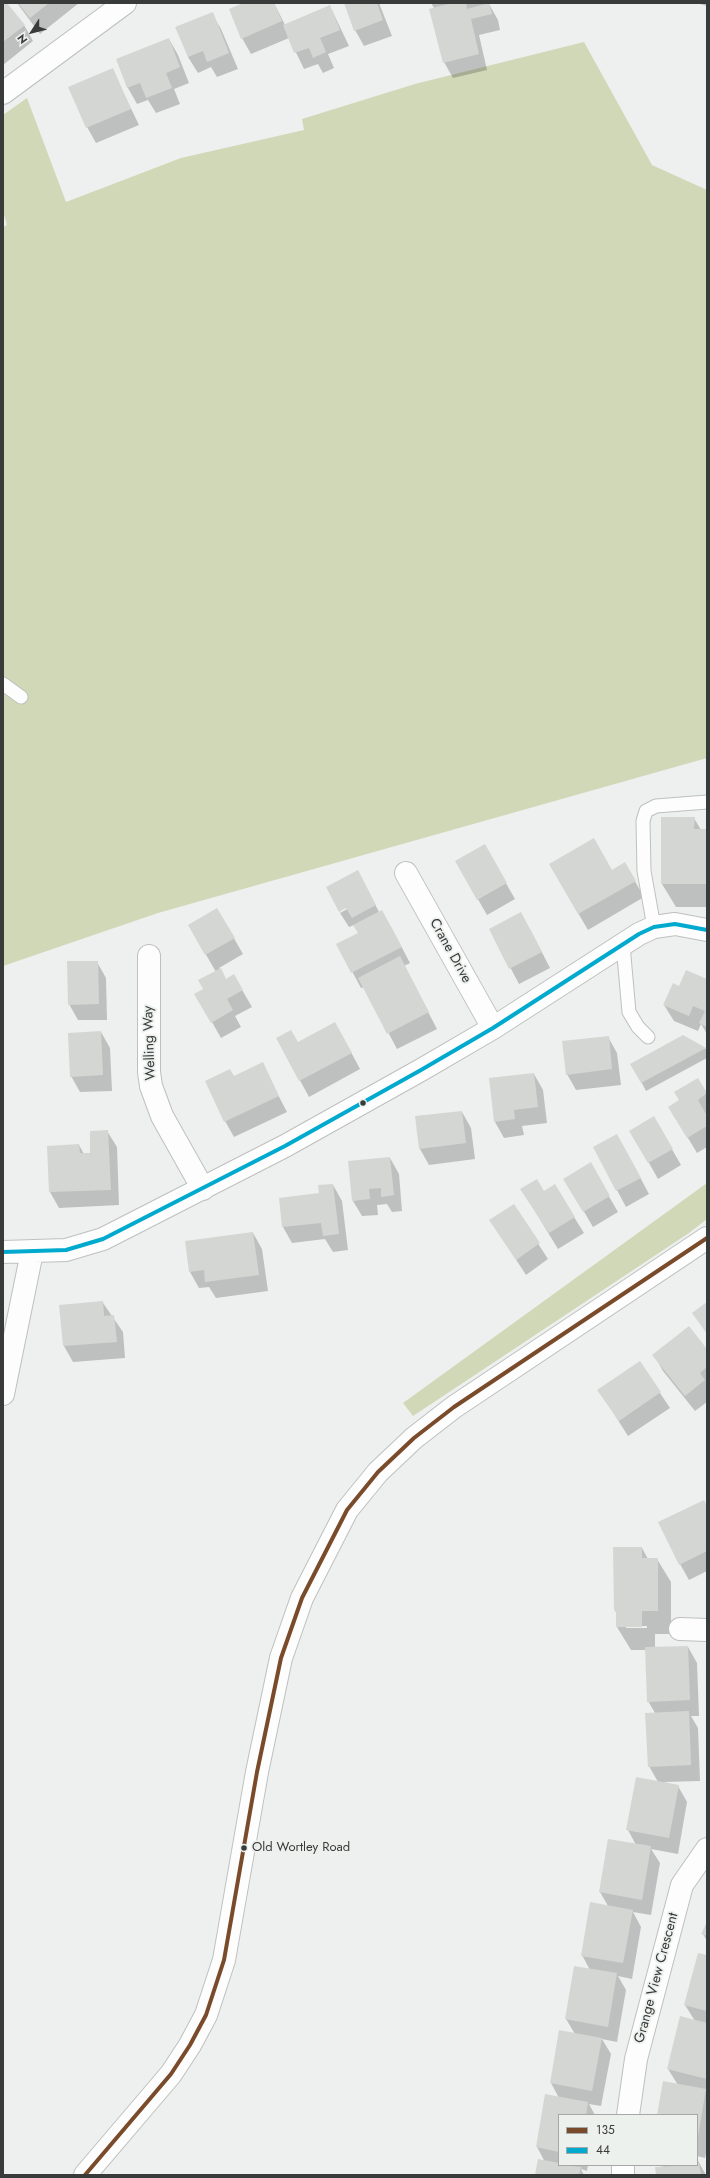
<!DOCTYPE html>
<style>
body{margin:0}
#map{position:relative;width:710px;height:2178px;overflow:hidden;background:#edf0ee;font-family:Jost,sans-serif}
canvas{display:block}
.frame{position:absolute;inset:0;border:4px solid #393b3a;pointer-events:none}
.legend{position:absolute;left:558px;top:2114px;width:140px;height:52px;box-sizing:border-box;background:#ecf1ee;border:1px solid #a4a8a6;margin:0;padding:5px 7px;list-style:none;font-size:12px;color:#393b3a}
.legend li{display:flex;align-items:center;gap:8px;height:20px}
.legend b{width:20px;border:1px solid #a4a8a6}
.north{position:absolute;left:12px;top:12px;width:40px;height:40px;-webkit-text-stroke:3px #ecf1ee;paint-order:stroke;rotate:234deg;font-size:11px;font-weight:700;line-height:16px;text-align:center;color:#393b3a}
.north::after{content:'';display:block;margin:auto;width:14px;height:18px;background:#393b3a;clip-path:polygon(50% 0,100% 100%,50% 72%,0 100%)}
</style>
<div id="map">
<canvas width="710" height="2178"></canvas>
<div class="frame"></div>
<ul class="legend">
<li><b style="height:5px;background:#7a4b2a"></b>135</li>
<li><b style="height:5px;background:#00a9ce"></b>44</li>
</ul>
<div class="north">N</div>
</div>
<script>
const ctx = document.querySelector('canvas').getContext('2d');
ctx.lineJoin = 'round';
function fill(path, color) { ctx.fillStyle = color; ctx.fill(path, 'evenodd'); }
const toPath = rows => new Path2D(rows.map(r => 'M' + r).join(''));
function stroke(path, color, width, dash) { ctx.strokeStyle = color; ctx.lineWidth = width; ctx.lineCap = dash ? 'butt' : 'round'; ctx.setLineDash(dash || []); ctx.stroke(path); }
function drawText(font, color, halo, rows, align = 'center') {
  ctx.font = font + ' Jost,sans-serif'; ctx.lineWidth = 3.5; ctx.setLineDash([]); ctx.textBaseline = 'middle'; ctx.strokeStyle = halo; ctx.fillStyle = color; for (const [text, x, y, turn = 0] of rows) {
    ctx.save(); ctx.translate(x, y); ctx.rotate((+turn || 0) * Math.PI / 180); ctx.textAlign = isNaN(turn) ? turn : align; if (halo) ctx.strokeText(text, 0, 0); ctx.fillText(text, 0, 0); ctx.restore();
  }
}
fill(toPath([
 [584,42,652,165,707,190,707,758,158,913,3,966,3,227,7,225,3,211,3,115,27,98,66,202,181,158,304,130,302,119,415,84],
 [707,1183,707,1219,689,1233,413,1416,403,1403]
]), '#d1d8b7');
fill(toPath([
 [3,3,6,3,24,25,33,41,3,65],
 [17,3,79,3,40,34],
 [245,3,274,3,285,25,330,6,349,46,328,54,334,68,323,73,318,64,304,69,289,38,251,54,242,38],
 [345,3,379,3,392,36,364,46,355,30],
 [431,3,489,4,498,20,500,30,479,35,487,70,453,78,444,62,434,8],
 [696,3,707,3,707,6],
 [212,14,221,29,238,69,217,77,211,67,198,73,188,57,177,28],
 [169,39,178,55,189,83,174,89,180,104,156,113,148,100,137,104,128,88,117,60],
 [112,69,139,125,96,143,87,127],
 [694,818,701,830,707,830,707,907,676,907,662,884],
 [484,845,515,899,487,915,456,861],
 [625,864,644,897,588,930,550,865,612,871],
 [366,887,379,912,391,927,410,963,404,966,437,1029,397,1049,364,987,361,988,338,945,359,934,354,925,349,927,340,913,351,907],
 [217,909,243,954,219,968,226,980,234,976,252,1007,235,1016,241,1027,221,1038,196,994,204,989,216,972,189,925],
 [490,929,530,929,550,968,519,984],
 [97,962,106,978,107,1020,78,1020,69,1004],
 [707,980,707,1034,701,1024,698,1031,674,1021,664,1005,680,987],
 [101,1032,110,1048,112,1091,80,1092,71,1076],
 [683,1036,706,1049,707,1058,646,1091,632,1064],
 [608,1037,617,1053,621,1085,576,1090,567,1074],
 [277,1038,298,1043,344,1039,360,1069,309,1097],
 [262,1064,287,1112,234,1137,225,1121,234,1077],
 [534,1074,543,1090,547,1123,522,1126,524,1135,504,1138,495,1122],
 [697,1079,707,1095,707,1147,697,1153,679,1123,680,1101],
 [462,1112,471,1128,475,1159,429,1165,420,1149,416,1117],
 [654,1118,681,1165,658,1179,631,1131],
 [107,1131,117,1147,119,1205,59,1208,50,1192,79,1145,84,1154,91,1154],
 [594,1147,626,1151,649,1194,626,1207],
 [390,1158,399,1174,402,1211,392,1212,387,1204,377,1205,378,1215,362,1216,353,1201],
 [590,1164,618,1212,593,1227,565,1179],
 [333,1185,342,1201,348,1250,333,1252,325,1239,292,1243,283,1227],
 [522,1190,544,1192,574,1217,584,1233,558,1249],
 [513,1205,548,1259,526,1275,491,1221],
 [253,1233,262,1249,268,1291,216,1298,209,1287,199,1288,190,1272,186,1242],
 [103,1303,123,1332,125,1358,73,1362,64,1346,60,1306],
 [707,1350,707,1402,695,1411,663,1371,654,1355],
 [640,1363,670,1408,628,1436,599,1390],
 [707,1507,707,1571,689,1580,680,1564],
 [642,1548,648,1559,657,1559,671,1582,671,1634,655,1634,655,1648,688,1647,697,1663,699,1716,691,1716,698,1728,700,1781,663,1782,678,1786,687,1802,678,1854,651,1849,660,1863,651,1915,633,1912,641,1927,632,1979,618,1976,626,1990,617,2042,602,2039,611,2054,601,2106,589,2104,595,2115,559,2115,559,2165,588,2165,587,2171,581,2169,584,2175,536,2175,545,2162,537,2147,559,2098,551,2083,575,2034,566,2019,590,1970,582,1955,608,1906,600,1892,636,1845,628,1830,658,1782,649,1766,655,1713,648,1701,646,1650,631,1650,617,1627,617,1615,615,1610],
 [626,1626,647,1626,647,1628,626,1628],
 [707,1924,707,1941,703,1934],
 [707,1956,707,2149,705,2158,697,2156,697,2115,658,2115,678,2085,668,2069,695,2021,685,2005],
 [697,2159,706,2175,657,2175,656,2168,669,2165,697,2165]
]), '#0003');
fill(toPath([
 [3,3,7,3,25,25,3,42],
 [18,3,49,3,30,18],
 [243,3,274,3,282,21,241,39,229,9],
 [344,3,377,3,383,20,354,31],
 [452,3,466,3,467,9,489,3,492,14,471,19,479,54,443,63,429,9],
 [330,5,340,30,320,38,326,52,313,58,309,48,294,53,283,25],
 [213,12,229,53,207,62,203,51,188,57,175,27],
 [169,38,180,67,166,73,172,88,146,98,140,83,127,88,116,59],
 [113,68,131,109,86,128,68,87],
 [661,817,695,817,694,829,707,829,707,884,661,884],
 [594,838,612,870,625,862,636,881,578,914,549,864],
 [485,844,507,883,477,900,455,861],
 [358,870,376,905,352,918,346,908,339,912,326,887],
 [217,908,235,938,205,955,188,925],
 [382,910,402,947,351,973,336,944,358,933,353,925],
 [521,912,542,952,509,969,489,929],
 [400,956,429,1012,387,1034,358,978],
 [67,961,98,961,99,1004,68,1005],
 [221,968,226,979,234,974,243,990,227,999,233,1010,211,1023,194,994,203,989,198,980],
 [686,970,707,979,707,1027,699,1023,705,1011,693,1006,689,1016,663,1005,673,983,679,986],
 [335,1022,352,1053,299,1081,276,1038,291,1030,298,1042],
 [101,1031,103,1075,70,1077,68,1033],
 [683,1035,706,1048,641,1083,630,1064],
 [609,1036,612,1069,566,1075,562,1041],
 [263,1062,279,1096,224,1122,205,1081,230,1069,234,1076],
 [534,1073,538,1107,514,1110,515,1119,494,1122,489,1078],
 [698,1078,707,1093,698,1100,707,1116,707,1126,687,1138,668,1107,679,1100,674,1092],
 [462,1111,466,1143,419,1149,415,1116],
 [654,1116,673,1149,648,1163,629,1131],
 [108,1130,111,1190,49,1192,47,1146,79,1144,80,1153,90,1153,90,1131],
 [617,1134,641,1178,616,1191,593,1147],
 [390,1157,394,1195,381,1197,381,1188,369,1189,370,1199,352,1201,348,1161],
 [591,1162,610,1196,583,1212,563,1179],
 [537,1179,544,1191,555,1184,575,1217,549,1233,520,1189],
 [333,1184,339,1234,323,1236,321,1223,282,1227,279,1198,319,1193,318,1185],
 [514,1204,540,1243,516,1260,489,1220],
 [253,1232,259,1275,205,1282,204,1270,189,1272,185,1241],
 [103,1301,104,1316,114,1315,117,1342,63,1346,59,1305],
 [707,1302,707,1334,692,1313],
 [689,1326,707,1349,707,1367,700,1373,705,1380,685,1396,652,1355],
 [640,1361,661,1392,619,1421,597,1390],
 [704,1500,707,1506,707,1551,679,1565,658,1522],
 [613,1547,642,1547,642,1558,658,1558,658,1611,642,1611,642,1627,616,1627,616,1610,614,1610],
 [688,1646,690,1700,647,1702,645,1647],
 [689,1711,691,1765,648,1767,645,1713],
 [636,1777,679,1785,669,1838,626,1830],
 [608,1839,651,1846,642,1900,599,1892],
 [590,1902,633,1910,623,1963,581,1956],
 [707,1922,707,1936,701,1934],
 [698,1953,707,1955,707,2011,684,2005],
 [574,1966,617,1973,608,2027,565,2019],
 [680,2016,707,2023,707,2079,667,2069],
 [559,2030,602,2038,592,2091,550,2083],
 [663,2081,706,2089,698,2136,697,2115,657,2115],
 [545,2094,588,2102,586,2115,559,2115,559,2152,536,2147],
 [538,2159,559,2163,559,2165,581,2167,579,2175,535,2175],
 [698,2160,701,2175,656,2175,655,2167,697,2165]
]), '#d4d6d4');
const service = toPath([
 [3,684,21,697],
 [654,927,644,871,643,821,646,811,656,806,707,802],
 [623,945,629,1012,638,1027,648,1037]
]);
const minor = toPath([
 [3,93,125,3],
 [406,873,493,1028],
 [149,956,149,1072,151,1086,162,1116,203,1189],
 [3,1252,66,1250,103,1239,285,1146,421,1070,493,1028,639,934,654,927,675,924,707,930],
 [3,1394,32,1252],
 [680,1629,707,1630],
 [628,2115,636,2059,682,1885,707,1849],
 [623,2165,623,2175]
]);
const tertiary = toPath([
 [85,2175,171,2074,190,2045,206,2015,224,1960,257,1772,281,1658,302,1598,347,1510,378,1472,414,1438,454,1407,707,1238]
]);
stroke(service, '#bec0be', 15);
stroke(minor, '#bec0be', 24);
stroke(tertiary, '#bec0be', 24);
stroke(service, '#fcfdfc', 13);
stroke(minor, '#fcfdfc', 22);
stroke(tertiary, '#fcfdfc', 22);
stroke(toPath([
 [85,2175,171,2074,190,2045,206,2015,224,1960,257,1772,281,1658,302,1598,347,1510,378,1472,414,1438,454,1407,707,1238]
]), '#7a4b2a', 4);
stroke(toPath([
 [3,1252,66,1250,103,1239,285,1146,421,1070,493,1028,639,934,654,927,675,924,707,930]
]), '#00a9ce', 4);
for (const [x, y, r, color] of [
 [363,1103,3.5,"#393b3a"],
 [244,1848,3.5,"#393b3a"]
]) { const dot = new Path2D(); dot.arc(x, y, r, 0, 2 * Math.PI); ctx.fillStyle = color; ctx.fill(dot); stroke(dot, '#ecf1ee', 1.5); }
drawText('13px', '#393b3a', '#ecf1ee', [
 ["Old Wortley Road",252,1848]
], 'left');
drawText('14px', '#393b3a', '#ecf1ee', [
 ["Crane Drive",450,951,61],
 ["Welling Way",150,1043,-92],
 ["Grange View Crescent",657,1978,-75]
]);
</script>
